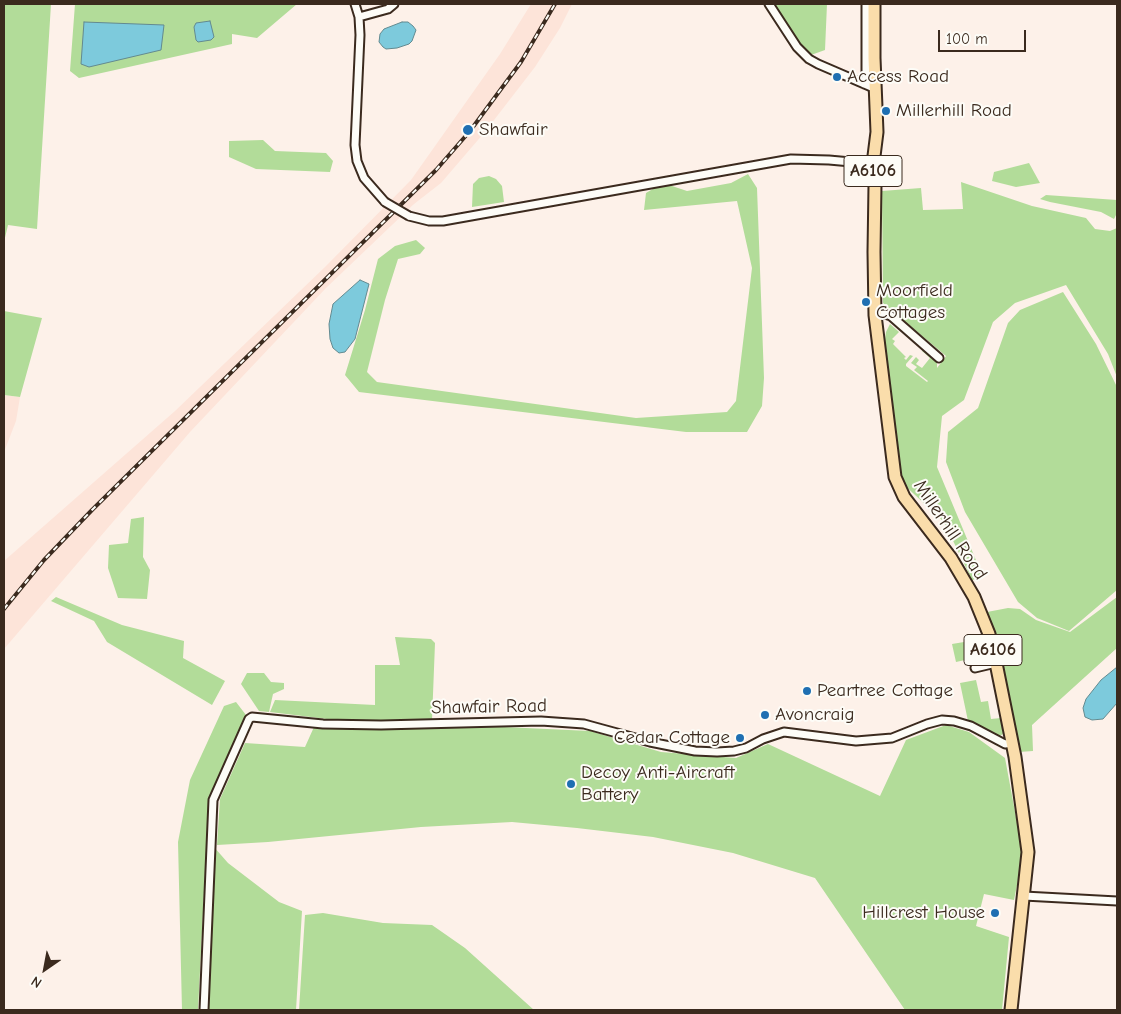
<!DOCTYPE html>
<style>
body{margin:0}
#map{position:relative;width:1121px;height:1014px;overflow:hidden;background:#fdf1e9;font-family:"Comic Neue",sans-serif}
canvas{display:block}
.frame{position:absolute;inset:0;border:5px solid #3b2a1e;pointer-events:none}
.north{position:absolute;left:20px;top:944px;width:50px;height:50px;-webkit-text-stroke:4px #fdfcf7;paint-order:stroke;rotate:213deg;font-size:14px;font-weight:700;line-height:20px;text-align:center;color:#3b2a1e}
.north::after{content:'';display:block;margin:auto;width:18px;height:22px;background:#3b2a1e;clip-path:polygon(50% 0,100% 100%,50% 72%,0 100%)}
.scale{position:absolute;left:938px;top:30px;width:88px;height:22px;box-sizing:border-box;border:2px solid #3b2a1e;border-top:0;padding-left:6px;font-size:15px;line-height:18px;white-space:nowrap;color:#3b2a1e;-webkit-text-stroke:4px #fdfcf7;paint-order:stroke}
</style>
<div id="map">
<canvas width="1121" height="1014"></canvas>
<div class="frame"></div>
<div class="north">N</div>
<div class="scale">100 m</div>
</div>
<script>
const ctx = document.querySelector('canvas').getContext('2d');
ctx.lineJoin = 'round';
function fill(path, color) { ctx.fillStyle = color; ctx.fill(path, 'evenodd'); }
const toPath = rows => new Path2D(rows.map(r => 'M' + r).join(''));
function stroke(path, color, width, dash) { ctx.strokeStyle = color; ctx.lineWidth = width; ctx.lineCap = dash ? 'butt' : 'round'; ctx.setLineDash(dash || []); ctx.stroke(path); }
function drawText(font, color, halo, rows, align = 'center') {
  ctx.font = font + ' "Comic Neue",sans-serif'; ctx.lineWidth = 4; ctx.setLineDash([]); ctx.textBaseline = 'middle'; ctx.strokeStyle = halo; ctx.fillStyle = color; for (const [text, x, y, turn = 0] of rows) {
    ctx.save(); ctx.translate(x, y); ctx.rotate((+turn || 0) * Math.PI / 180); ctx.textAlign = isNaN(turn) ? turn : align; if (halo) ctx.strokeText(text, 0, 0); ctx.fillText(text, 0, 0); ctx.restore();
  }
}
fill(toPath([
 [531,4,572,4,560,28,535,67,484,133,441,183,414,204,326,288,190,432,4,649,4,561,175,411,325,267,411,180,500,54],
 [4,395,20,397,16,421,4,452]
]), '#fde4d9');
fill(toPath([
 [4,4,51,4,37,229,8,225,4,242],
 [75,4,297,4,257,38,232,34,232,44,79,78,70,71],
 [773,4,827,4,825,50,811,55,793,37],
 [263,140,275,151,326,153,333,161,330,172,256,169,229,157,229,141],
 [1029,163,1040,183,1016,187,992,181,994,172],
 [748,174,757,188,764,378,762,406,747,432,686,432,359,392,345,375,365,310,378,259,395,246,416,240,425,248,420,254,398,259,385,300,367,372,377,382,636,418,727,412,736,401,752,268,737,201,644,210,646,193,663,183,687,191,731,183],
 [489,176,496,179,502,186,504,202,472,207,473,184,479,178],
 [961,182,1032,206,1086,218,1095,229,1110,231,1117,228,1117,377,1108,354,1066,285,1015,303,993,322,964,400,942,416,937,467,983,577,972,580,944,522,900,481,884,346,886,332,890,324,899,332,892,339,895,341,893,344,906,357,904,358,906,360,910,355,913,356,906,364,906,366,927,382,928,381,914,370,917,367,911,363,916,357,919,360,916,364,922,368,930,358,922,351,925,349,933,355,937,362,937,368,946,356,883,303,882,191,921,188,923,210,963,209],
 [1046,195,1117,200,1117,213,1114,219,1101,212,1050,202,1040,199],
 [1063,292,1096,344,1117,387,1117,590,1069,631,1037,618,1018,602,965,512,946,462,948,432,978,408,1008,323,1020,310],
 [4,311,42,318,20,397,4,395],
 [144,517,143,557,150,570,147,599,118,598,108,568,109,545,128,543,131,519],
 [56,597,122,625,184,641,183,658,225,681,212,705,107,642,94,621,51,601],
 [1117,597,1117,648,1032,725,1033,751,1019,752,987,612,1008,608,1020,609,1036,620,1070,632],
 [395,637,431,639,435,643,432,720,335,720,270,712,275,700,375,705,375,665,400,665],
 [970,641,974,658,956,662,952,644],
 [247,673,264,673,271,682,284,683,284,689,273,694,269,712,259,711,241,684],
 [976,680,981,702,988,701,991,719,1001,718,1003,734,998,737,968,721,960,683],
 [236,702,246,715,213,788,208,814,198,1010,182,1010,178,842,190,780,224,706],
 [946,725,969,732,1005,758,1023,855,1014,900,984,894,976,926,1009,937,1002,1010,905,1010,815,878,733,853,653,837,577,828,512,822,421,827,268,842,217,845,220,799,245,743,305,747,314,727,504,727,590,731,661,752,736,758,768,744,880,796,906,740],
 [214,847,228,863,279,902,302,911,296,1010,206,1010],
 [323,913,383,923,432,925,465,948,534,1010,299,1010,305,915]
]), '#b2dc99');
const water = toPath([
 [210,21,214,37,211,40,198,42,196,40,194,27,196,23,210,21],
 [84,22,164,25,161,50,89,67,81,64,84,22],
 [402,22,408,22,413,26,416,30,412,41,409,44,397,48,386,49,383,47,379,42,380,34,384,29,402,22],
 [360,280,369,284,355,339,345,352,339,353,333,348,330,339,329,324,333,304,360,280],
 [1117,667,1117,703,1103,719,1092,720,1085,717,1083,708,1086,699,1101,680,1117,667]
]);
fill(water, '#7dcadc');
stroke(water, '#638a90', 1);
const minor = toPath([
 [355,4,359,17,360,35,355,145,357,161,364,178,385,202],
 [769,4,797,47,809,59,818,64,876,89],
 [359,17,388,9,394,4],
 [864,84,866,76,866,4],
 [409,216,429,221,443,221,791,159,829,160,873,164],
 [875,315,885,314,891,316,939,358],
 [975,668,996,663],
 [1024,896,1117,901],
 [204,1010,213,800,249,719,252,717,323,724,381,725,541,721,584,724,650,742,695,751,717,752,734,751,746,748,763,739,784,732,856,741,892,738,927,724,942,720,954,721,971,726,1005,744,1012,743]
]);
const primary = toPath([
 [874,4,874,58,877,132,873,164,875,185,874,252,875,315,895,477,904,497,951,558,974,597,989,634,996,663,1015,757,1028,852,1011,1010]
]);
stroke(minor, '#3b2a1e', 11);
stroke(primary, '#3b2a1e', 15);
stroke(minor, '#fdfcf7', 7);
stroke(primary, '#faddab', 11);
const rail = toPath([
 [4,609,44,560,92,510,436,170,470,131,521,62,555,4]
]);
stroke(rail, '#3b2a1e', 4);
stroke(rail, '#fdfcf7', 2, [5.5]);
const minorBridge = toPath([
 [385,202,409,216]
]);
stroke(minorBridge, '#3b2a1e', 11, []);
stroke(minorBridge, '#fdfcf7', 7);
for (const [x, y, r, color] of [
 [837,77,5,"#1f6fb2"],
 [886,111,5,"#1f6fb2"],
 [468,130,6,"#1f6fb2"],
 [866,302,5,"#1f6fb2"],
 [807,691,5,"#1f6fb2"],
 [765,715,5,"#1f6fb2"],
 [740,738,5,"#1f6fb2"],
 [571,784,5,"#1f6fb2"],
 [995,913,5,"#1f6fb2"]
]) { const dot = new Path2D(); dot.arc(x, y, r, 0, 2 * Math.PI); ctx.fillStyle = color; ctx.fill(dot); stroke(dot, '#fdfcf7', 2); }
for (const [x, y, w] of [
 [873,171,58],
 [993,650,58]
]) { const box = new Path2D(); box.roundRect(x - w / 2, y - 15.5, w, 31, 4); ctx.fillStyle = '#fdfcf7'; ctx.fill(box); stroke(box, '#3b2a1e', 1); }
drawText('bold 18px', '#3b2a1e', null, [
 ["A6106",873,171],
 ["A6106",993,650]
]);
drawText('19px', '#3b2a1e', '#fdfcf7', [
 ["Access Road",847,77],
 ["Millerhill Road",896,111],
 ["Shawfair",479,130],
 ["Moorfield",876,291],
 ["Cottages",876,313],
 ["Peartree Cottage",817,691],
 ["Avoncraig",775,715],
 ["Cedar Cottage",730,738,"right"],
 ["Decoy Anti-Aircraft",581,773],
 ["Battery",581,795],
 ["Hillcrest House",985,913,"right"]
], 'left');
drawText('19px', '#3b2a1e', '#fdfcf7', [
 ["Millerhill Road",950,530,56],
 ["Shawfair Road",489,707,-1]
]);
</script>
